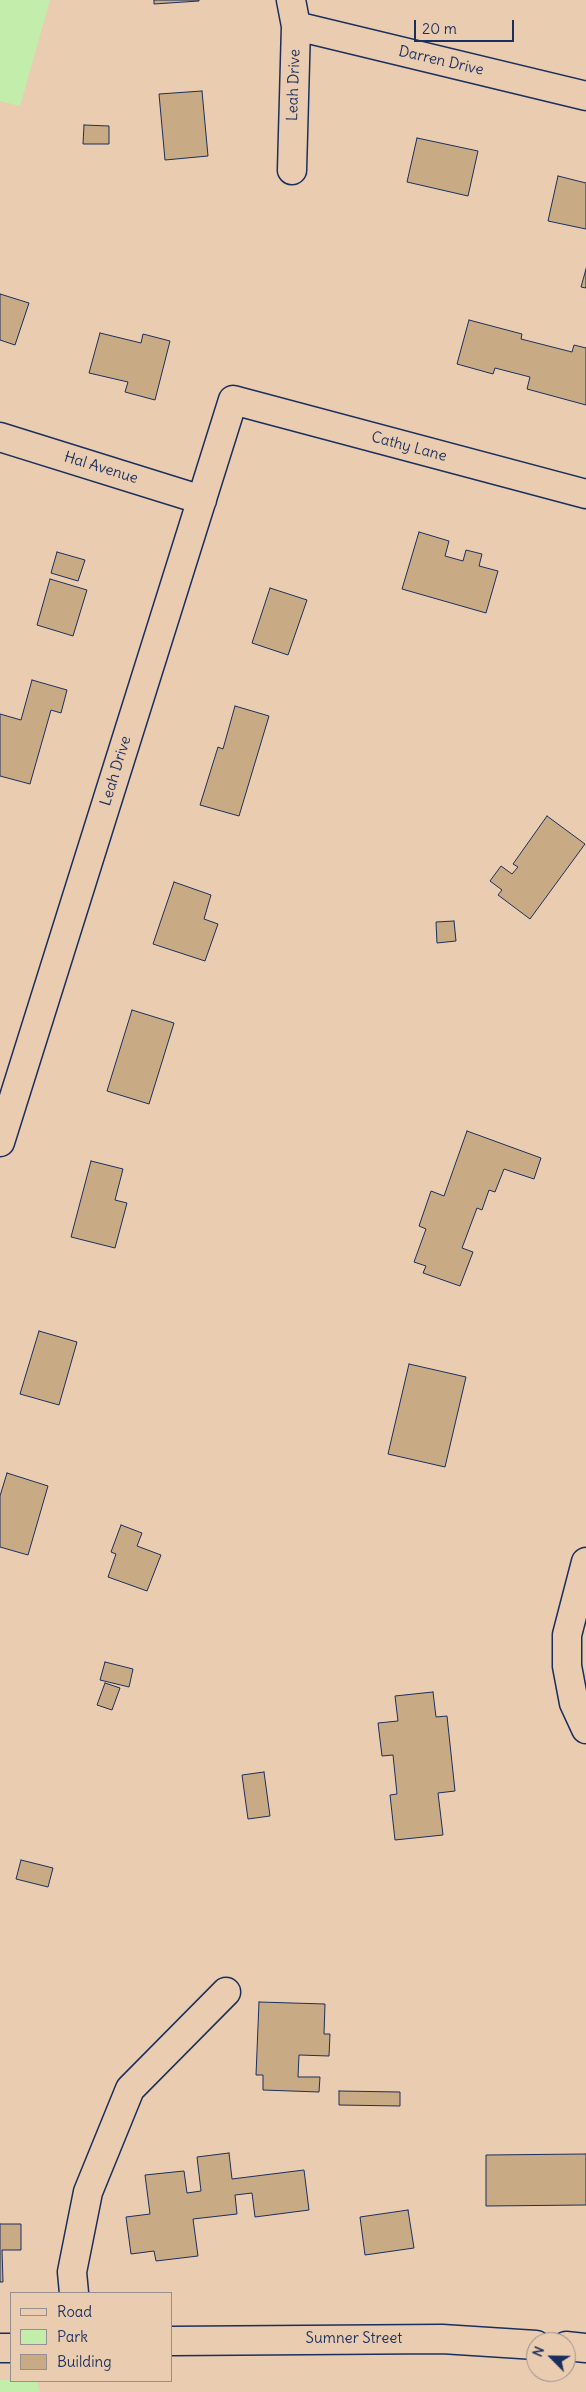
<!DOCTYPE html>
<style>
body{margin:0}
#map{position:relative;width:586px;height:2392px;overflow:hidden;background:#eacdb1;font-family:Delius,sans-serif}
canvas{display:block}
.legend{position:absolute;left:10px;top:2292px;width:162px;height:90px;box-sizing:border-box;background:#eacdb1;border:1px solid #978e90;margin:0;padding:6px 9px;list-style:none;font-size:15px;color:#1b2f5e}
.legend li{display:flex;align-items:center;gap:10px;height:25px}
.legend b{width:25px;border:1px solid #978e90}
.north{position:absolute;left:526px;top:2332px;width:50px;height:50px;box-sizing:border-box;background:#eacdb1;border:1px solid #978e90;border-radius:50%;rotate:293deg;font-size:14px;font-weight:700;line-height:20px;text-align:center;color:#1b2f5e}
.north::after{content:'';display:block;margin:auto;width:18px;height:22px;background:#1b2f5e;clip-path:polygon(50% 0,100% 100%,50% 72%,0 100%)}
.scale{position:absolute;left:414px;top:20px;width:100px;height:22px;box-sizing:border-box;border:2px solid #1b2f5e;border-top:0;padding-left:6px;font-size:15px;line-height:18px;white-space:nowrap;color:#1b2f5e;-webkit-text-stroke:4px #eacdb1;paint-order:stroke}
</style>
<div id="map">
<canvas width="586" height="2392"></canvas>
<ul class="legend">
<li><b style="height:6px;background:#eacdb1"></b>Road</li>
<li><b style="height:14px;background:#c2edaa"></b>Park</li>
<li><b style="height:14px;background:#c8aa84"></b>Building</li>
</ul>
<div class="north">N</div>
<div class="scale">20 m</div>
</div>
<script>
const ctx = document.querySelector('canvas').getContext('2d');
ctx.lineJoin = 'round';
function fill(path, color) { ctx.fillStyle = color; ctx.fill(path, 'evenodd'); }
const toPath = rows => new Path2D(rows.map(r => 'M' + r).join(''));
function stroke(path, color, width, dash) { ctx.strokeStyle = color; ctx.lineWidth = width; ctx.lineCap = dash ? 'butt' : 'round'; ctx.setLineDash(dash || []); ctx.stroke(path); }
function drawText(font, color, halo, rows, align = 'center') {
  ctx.font = font + ' Delius,sans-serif'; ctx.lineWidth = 5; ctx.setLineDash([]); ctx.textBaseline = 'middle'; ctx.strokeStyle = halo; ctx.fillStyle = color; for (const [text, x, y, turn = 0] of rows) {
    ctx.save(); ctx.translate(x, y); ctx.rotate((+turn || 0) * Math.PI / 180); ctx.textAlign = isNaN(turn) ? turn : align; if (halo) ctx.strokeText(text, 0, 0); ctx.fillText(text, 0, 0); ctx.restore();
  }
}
fill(toPath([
 [0,0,50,0,20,106,0,101],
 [0,2380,37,2381,40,2392,0,2392]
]), '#c2edaa');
const building = toPath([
 [154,0,199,0,199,1,154,4,154,0],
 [202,91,208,156,165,160,159,94,202,91],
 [84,125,109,126,109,144,83,144,84,125],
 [417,138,478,151,468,196,407,182,417,138],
 [558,176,586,183,586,229,548,221,558,176],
 [586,269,586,288,581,287,586,269],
 [0,294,29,303,15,345,0,340,0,294],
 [469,320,522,334,521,339,572,352,574,345,586,348,586,405,527,389,530,377,495,368,493,374,457,364,469,320],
 [100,333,141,343,143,334,170,341,155,400,125,392,128,382,89,373,100,333],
 [419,532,449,541,445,556,463,561,466,550,482,554,479,566,498,571,486,613,402,589,419,532],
 [57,552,85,560,78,581,51,573,57,552],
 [50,579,87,590,73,636,37,625,50,579],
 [270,588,307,600,288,655,252,643,270,588],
 [32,680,67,690,61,713,51,710,30,784,0,776,0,714,21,720,32,680],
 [235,706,269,716,239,816,200,805,218,747,223,749,235,706],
 [547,816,585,844,530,919,498,895,502,890,490,881,501,866,512,874,518,867,513,864,547,816],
 [174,882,211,895,204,919,218,924,205,961,153,944,174,882],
 [454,921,456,941,437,943,436,922,454,921],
 [132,1010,174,1023,149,1104,107,1091,132,1010],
 [467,1131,541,1158,534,1179,504,1169,495,1192,489,1190,482,1210,477,1208,462,1248,473,1252,460,1286,423,1273,426,1266,414,1262,426,1229,419,1226,431,1191,444,1196,467,1131],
 [91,1161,123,1169,115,1200,127,1203,115,1248,71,1237,91,1161],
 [39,1331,77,1342,59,1405,20,1394,39,1331],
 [409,1364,466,1377,445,1467,388,1454,409,1364],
 [7,1473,48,1486,28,1555,0,1547,0,1496,7,1473],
 [121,1525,142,1533,137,1546,161,1555,147,1591,108,1577,116,1554,111,1552,121,1525],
 [105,1662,133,1669,129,1687,100,1680,105,1662],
 [105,1683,120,1688,112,1710,97,1705,105,1683],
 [433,1692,436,1717,447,1716,455,1791,438,1793,443,1835,395,1840,390,1795,397,1794,393,1755,382,1756,378,1723,398,1721,395,1696,433,1692],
 [264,1772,270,1816,248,1819,242,1775,264,1772],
 [21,1860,53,1868,48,1887,16,1879,21,1860],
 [259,2002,325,2004,324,2034,330,2034,329,2056,299,2055,298,2077,320,2077,319,2092,263,2090,263,2075,256,2075,259,2002],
 [339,2091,400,2092,400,2106,339,2105,339,2091],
 [229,2153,232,2179,304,2170,309,2210,255,2217,252,2193,235,2195,237,2214,193,2219,198,2256,156,2261,154,2251,131,2254,126,2217,150,2214,145,2175,184,2171,187,2193,201,2191,197,2157,229,2153],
 [586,2154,586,2205,486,2206,486,2155,586,2154],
 [408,2210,414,2248,365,2255,360,2217,408,2210],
 [0,2224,21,2224,21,2250,2,2250,3,2282,0,2282,0,2224]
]);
fill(building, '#c8aa84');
stroke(building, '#1b2f5e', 1);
const minor = toPath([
 [291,0,296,26,292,170],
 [296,26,586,96],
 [0,437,202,500],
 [0,1142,233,400,586,494],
 [586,1562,567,1635,567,1666,574,1703,586,1729],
 [74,2293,72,2272,88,2192,130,2089,226,1992]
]);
const major = toPath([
 [171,2341,442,2339,536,2345],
 [566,2346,586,2348],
 [0,2348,11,2348]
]);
stroke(minor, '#1b2f5e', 31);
stroke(major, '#1b2f5e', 31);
stroke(minor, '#eacdb1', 28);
stroke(major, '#eacdb1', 28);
drawText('15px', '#1b2f5e', '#eacdb1', [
 ["Darren Drive",441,61,13],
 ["Leah Drive",294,85,-88],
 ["Cathy Lane",409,447,15],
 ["Hal Avenue",101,468,17],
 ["Leah Drive",116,771,-73],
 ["Sumner Street",354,2339]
]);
</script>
